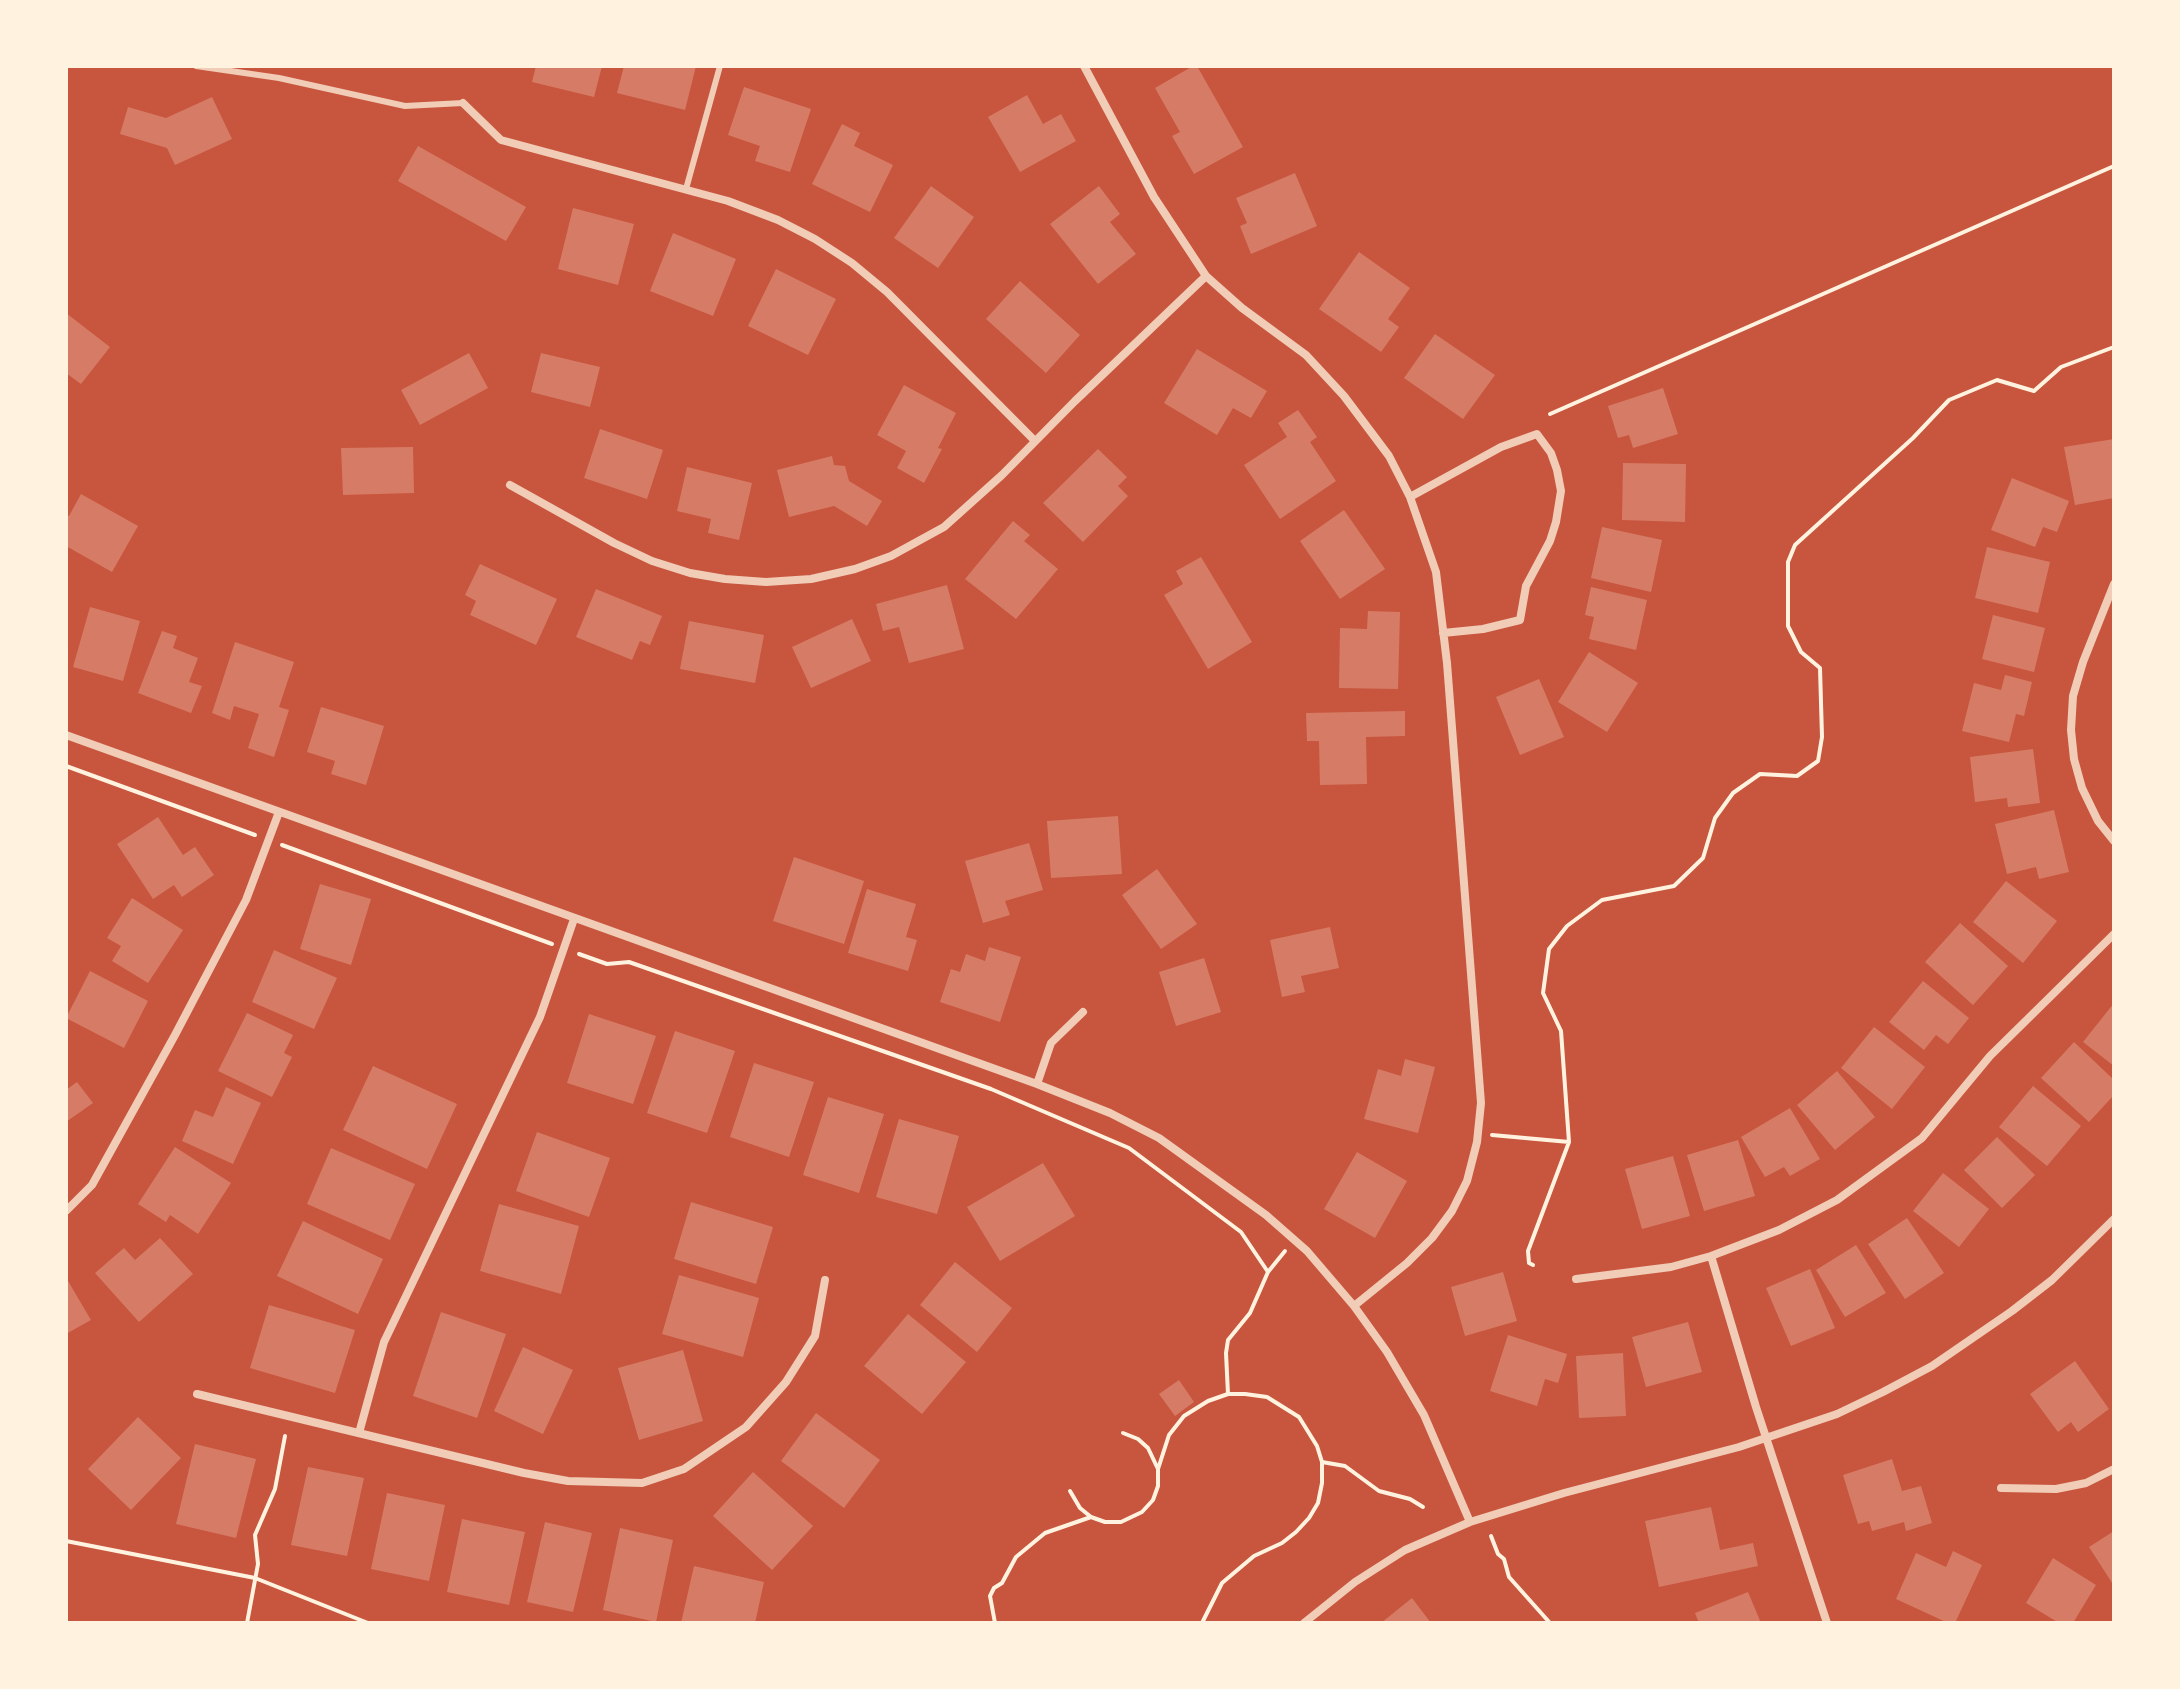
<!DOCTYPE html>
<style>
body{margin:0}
#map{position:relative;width:2180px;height:1689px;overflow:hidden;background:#c8553d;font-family:"IBM Plex Sans",sans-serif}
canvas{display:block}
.frame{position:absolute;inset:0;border:68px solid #fff3e0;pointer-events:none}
</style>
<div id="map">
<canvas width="2180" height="1689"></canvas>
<div class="frame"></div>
</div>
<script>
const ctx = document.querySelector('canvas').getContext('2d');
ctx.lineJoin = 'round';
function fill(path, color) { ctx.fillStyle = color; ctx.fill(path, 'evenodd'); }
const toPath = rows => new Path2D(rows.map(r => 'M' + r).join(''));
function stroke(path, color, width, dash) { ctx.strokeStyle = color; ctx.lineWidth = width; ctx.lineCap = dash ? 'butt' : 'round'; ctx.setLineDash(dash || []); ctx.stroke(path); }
fill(toPath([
 [536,66,602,66,594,97,532,82],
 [624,66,696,66,685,110,617,93],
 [1193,66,1197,66,1243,147,1194,174,1172,136,1180,132,1155,88],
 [744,87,811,109,790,172,755,161,760,146,728,135],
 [1027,95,1043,124,1061,114,1076,141,1020,172,988,117],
 [212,97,232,139,175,165,167,148,120,134,128,107,166,118],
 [842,124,860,133,854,146,893,165,870,212,812,184],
 [418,146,526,207,506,241,398,181],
 [1295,173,1317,226,1251,254,1240,226,1247,223,1236,198],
 [931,186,974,217,938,268,894,238],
 [1099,186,1120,214,1110,222,1136,254,1098,284,1050,224],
 [573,208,634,224,618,285,558,269],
 [673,233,736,259,713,316,650,291],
 [1359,252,1410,288,1388,319,1399,327,1381,352,1319,309],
 [776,269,836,299,808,355,748,326],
 [1020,281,1080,335,1046,373,986,319],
 [66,313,110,347,81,384,66,373],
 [1435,334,1495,375,1463,419,1404,378],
 [1197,349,1267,391,1251,418,1233,408,1217,435,1164,403],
 [469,353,488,388,420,425,401,390],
 [541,353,600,367,590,407,531,392],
 [904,385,956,413,938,448,942,449,924,483,897,468,906,451,877,435],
 [1663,388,1678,434,1633,448,1629,435,1618,438,1608,406],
 [1298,410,1317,437,1310,442,1336,481,1280,519,1244,465,1287,437,1278,423],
 [600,429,663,450,647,499,584,478],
 [2114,439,2114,498,2075,505,2064,447],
 [413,447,414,493,343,495,341,448],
 [1098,449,1127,477,1118,486,1128,496,1083,542,1043,503],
 [832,456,834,465,845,466,849,481,882,501,867,526,834,506,789,517,777,470],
 [1623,463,1686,464,1685,522,1622,520],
 [687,467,752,483,739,540,708,533,711,519,677,511],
 [2012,478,2069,501,2057,532,2043,527,2035,547,1991,530],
 [81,494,138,526,112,572,66,546,66,515,69,516],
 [1344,510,1385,569,1340,599,1300,541],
 [1013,521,1030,535,1024,541,1058,569,1016,619,965,579],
 [1602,527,1662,540,1651,592,1591,578],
 [1987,547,2050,562,2038,613,1975,598],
 [1201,557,1252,642,1208,669,1164,595,1183,584,1176,571],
 [480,564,557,599,536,645,470,615,476,601,465,595],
 [947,585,964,649,909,663,899,627,883,631,876,604],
 [1591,587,1647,600,1636,650,1589,639,1594,617,1585,615],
 [596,589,662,616,650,645,640,641,632,660,576,637],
 [90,607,140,621,123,681,73,667],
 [1368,611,1400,612,1398,689,1339,688,1340,628,1367,629],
 [1993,615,2045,628,2034,672,1982,659],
 [852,619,871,661,811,688,792,647],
 [689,621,764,635,755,683,680,669],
 [162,631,177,636,173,648,198,658,189,682,202,686,191,713,138,693],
 [235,642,294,662,279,707,289,710,274,757,248,748,259,714,234,706,230,720,212,713],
 [1589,652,1638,683,1607,732,1558,702],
 [2005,675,2032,682,2024,716,2016,714,2009,742,1962,731,1974,683,2001,690],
 [1539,679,1564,737,1520,755,1496,697],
 [321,707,384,726,366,785,331,774,335,761,307,752],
 [1405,711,1405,736,1366,737,1367,784,1320,785,1319,741,1307,741,1306,713],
 [2033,749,2040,803,2008,807,2007,798,1975,802,1970,757],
 [2054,810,2069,872,2039,879,2036,867,2007,874,1995,824],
 [1118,816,1122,874,1051,878,1047,821],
 [158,817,183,855,195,847,214,875,182,897,174,885,153,899,117,844],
 [1029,843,1043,890,1005,901,1010,915,983,923,965,861],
 [794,857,864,881,844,944,773,921],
 [1157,869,1197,924,1161,949,1122,895],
 [2006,881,2057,921,2023,963,1973,922],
 [320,884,371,899,351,965,300,949],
 [867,889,916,904,906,937,917,940,908,971,848,953],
 [132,898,183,930,148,983,112,961,121,946,107,938],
 [1960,923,2008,966,1973,1005,1925,962],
 [1330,927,1339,968,1301,976,1305,992,1282,997,1270,940],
 [989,947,1021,957,1000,1022,940,1002,951,969,960,972,966,954,985,961],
 [274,950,337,978,314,1029,252,1002],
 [1204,958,1221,1012,1176,1026,1159,972],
 [90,971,148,1001,124,1048,66,1018],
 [1923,981,1969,1018,1948,1044,1936,1035,1924,1050,1889,1022],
 [2114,1003,2114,1066,2083,1042],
 [247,1013,293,1035,284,1053,292,1057,272,1097,218,1071],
 [589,1014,656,1036,633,1104,567,1083],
 [1874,1027,1925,1067,1892,1109,1841,1068],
 [675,1031,735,1051,707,1133,647,1113],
 [2074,1042,2114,1080,2114,1095,2089,1122,2041,1078],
 [1405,1059,1435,1067,1418,1133,1364,1119,1378,1069,1401,1076],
 [754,1063,814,1082,789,1157,730,1137],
 [373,1066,457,1104,427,1169,343,1130],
 [1837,1071,1875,1117,1835,1150,1797,1105],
 [77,1082,93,1103,66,1122,66,1090],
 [2033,1086,2081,1126,2047,1166,1999,1127],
 [226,1087,261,1103,233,1164,182,1141,195,1110,213,1117],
 [828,1097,884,1114,859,1193,803,1175],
 [1790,1108,1820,1159,1790,1176,1784,1167,1765,1177,1741,1137],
 [899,1119,959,1136,937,1214,876,1197],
 [537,1132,610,1158,589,1217,516,1191],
 [1997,1137,2035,1175,2002,1208,1964,1170],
 [1738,1140,1755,1196,1704,1211,1687,1155],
 [175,1147,231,1183,198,1234,170,1215,166,1222,138,1204],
 [331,1148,415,1184,390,1240,307,1204],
 [1357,1152,1407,1181,1375,1238,1324,1209],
 [1673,1156,1690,1216,1642,1229,1625,1169],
 [1043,1163,1075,1216,1000,1261,967,1207],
 [1943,1173,1989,1209,1959,1247,1913,1211],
 [691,1202,773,1227,756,1284,674,1259],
 [499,1204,579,1226,561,1294,480,1271],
 [1907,1218,1944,1273,1905,1299,1868,1244],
 [303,1221,383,1259,358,1314,277,1276],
 [160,1238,193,1274,139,1322,95,1273,124,1248,135,1260],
 [1856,1245,1886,1293,1845,1317,1816,1270],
 [955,1262,1012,1308,977,1352,920,1305],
 [1810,1269,1835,1328,1791,1346,1766,1288],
 [1503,1272,1517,1321,1465,1336,1451,1287],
 [679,1275,759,1298,743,1357,662,1334],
 [68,1281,91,1320,66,1334,66,1283],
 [269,1305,355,1330,335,1393,250,1368],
 [441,1312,506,1334,477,1418,413,1396],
 [908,1314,966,1362,922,1414,864,1366],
 [1688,1322,1702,1372,1646,1387,1632,1337],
 [1508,1335,1567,1354,1558,1383,1545,1379,1537,1406,1490,1391],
 [523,1347,573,1370,543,1434,494,1411],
 [683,1350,703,1421,639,1440,618,1368],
 [1623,1353,1626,1416,1579,1418,1576,1356],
 [2075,1361,2109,1409,2078,1432,2071,1422,2058,1432,2030,1394],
 [1179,1380,1194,1402,1175,1416,1159,1394],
 [816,1413,880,1460,844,1508,781,1461],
 [138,1417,181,1458,131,1510,88,1469],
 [195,1444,256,1459,236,1538,176,1524],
 [1892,1459,1902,1491,1921,1486,1932,1523,1906,1531,1904,1522,1872,1531,1869,1521,1858,1524,1843,1475],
 [308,1467,364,1478,347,1556,291,1545],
 [753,1472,813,1526,772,1570,713,1516],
 [387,1493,445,1505,429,1581,371,1569],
 [1711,1507,1720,1550,1753,1543,1758,1566,1659,1587,1645,1521],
 [462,1519,525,1532,509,1605,447,1592],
 [545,1522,592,1533,573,1612,527,1602],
 [620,1528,673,1540,656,1622,603,1610],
 [2114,1531,2114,1586,2089,1547],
 [1953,1551,1982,1565,1955,1623,1948,1623,1896,1599,1916,1553,1946,1567],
 [2053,1558,2096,1585,2073,1623,2059,1623,2026,1603],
 [694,1566,764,1582,755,1623,681,1623],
 [1748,1592,1761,1623,1699,1623,1695,1613],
 [1412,1598,1431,1623,1381,1623]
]), '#d67c66');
stroke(toPath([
 [1550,414,2114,166],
 [66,766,255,835],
 [282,845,552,944],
 [579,954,607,964,629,962,991,1089,1129,1148,1241,1232,1268,1272],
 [1492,1135,1569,1142],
 [1533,1265,1529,1263,1528,1251,1569,1142,1561,1031,1543,993,1549,949,1567,926,1602,900,1674,886,1703,858,1715,818,1733,793,1760,774,1797,776,1818,761,1822,737,1820,668,1801,652,1788,626,1788,562,1795,545,1913,438,1949,400,1997,380,2034,391,2061,367,2114,347],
 [1228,1394,1226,1353,1228,1340,1250,1313,1268,1272,1285,1251],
 [1322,1462,1345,1466,1379,1491,1410,1499,1423,1507],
 [1158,1469,1169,1435,1184,1416,1208,1401,1228,1394,1245,1394,1267,1397,1299,1417,1317,1446,1322,1462,1322,1483,1318,1503,1309,1518,1296,1532,1282,1543,1254,1556,1222,1583,1202,1623],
 [1070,1491,1080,1508,1091,1517,1105,1522,1121,1522,1142,1512,1153,1500,1158,1486,1158,1469,1148,1448,1138,1439,1123,1433],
 [1491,1536,1498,1554,1504,1559,1509,1577,1550,1623],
 [66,1541,255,1578,368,1623],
 [247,1623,258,1564,255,1535,275,1489,285,1436],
 [995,1623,990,1596,994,1588,1002,1583,1016,1557,1045,1533,1091,1517]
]), '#fff3e0', 4);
stroke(toPath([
 [196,66,279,78,405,106,463,103],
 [686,189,720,66]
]), '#f1ccb7', 6);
stroke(toPath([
 [1084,66,1154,197,1206,276,1242,308,1306,355,1344,396,1389,456,1410,497,1436,572,1447,663,1481,1103,1477,1142,1467,1181,1452,1211,1432,1238,1407,1263,1354,1306],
 [463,103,501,140,728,201,778,220,815,239,852,263,887,292,1035,441],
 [510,485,614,543,652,561,690,573,725,579,766,582,811,579,855,569,891,556,944,527,1002,475,1075,401,1206,276],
 [1410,497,1501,447,1537,434,1551,453,1557,470,1561,491,1556,522,1550,541,1526,586,1520,620,1483,629,1443,633],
 [2114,584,2083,662,2073,696,2071,730,2074,759,2082,788,2098,821,2114,841],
 [66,735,1037,1084,1110,1113,1159,1138,1266,1215,1307,1251,1354,1306,1387,1352,1424,1415,1470,1522],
 [1037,1084,1051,1043,1083,1012],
 [66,1211,92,1185,175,1035,246,900,279,812],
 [1711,1256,1756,1407,1827,1623],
 [1576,1279,1671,1267,1711,1256,1779,1230,1837,1200,1922,1138,1990,1056,2114,934],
 [197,1394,524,1473,568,1481,642,1483,684,1469,746,1427,786,1382,815,1336,825,1280],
 [359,1433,384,1342,540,1017,574,919],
 [2001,1488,2056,1489,2086,1483,2114,1469],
 [1304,1623,1355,1582,1405,1550,1470,1522,1564,1493,1739,1447,1837,1414,1883,1392,1932,1366,2012,1311,2052,1280,2114,1219]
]), '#f1ccb7', 8);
</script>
